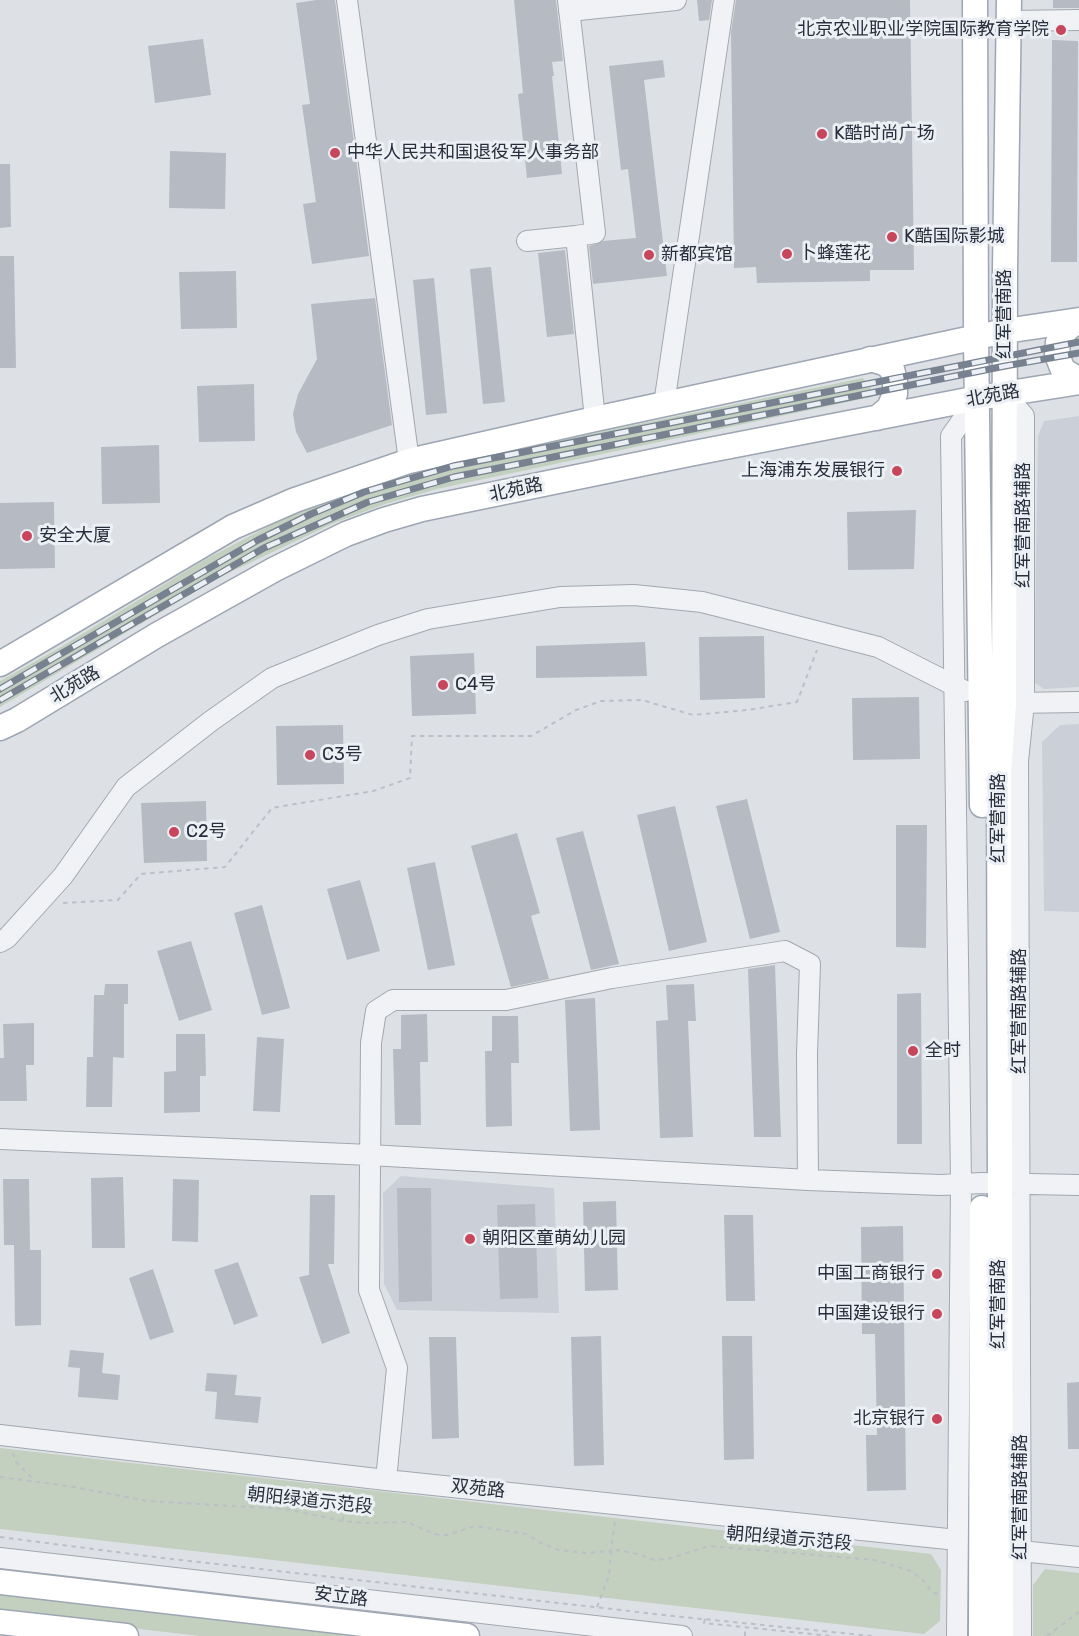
<!DOCTYPE html>
<meta charset="utf-8">
<style>
body{margin:0}
canvas{display:block;background:#dde1e6}
</style>
<canvas width="1079" height="1636"></canvas>
<script>
const ctx = document.querySelector('canvas').getContext('2d');
ctx.lineJoin = 'round';
function fill(path, color) { ctx.fillStyle = color; ctx.fill(path, 'evenodd'); }
const toPath = rows => new Path2D(rows.map(r => 'M' + r).join(''));
function stroke(path, color, width, dash) { ctx.strokeStyle = color; ctx.lineWidth = width; ctx.lineCap = dash ? 'butt' : 'round'; ctx.setLineDash(dash || []); ctx.stroke(path); }
function drawText(font, color, halo, rows, align = 'center') {
  ctx.font = font + ' Rubik,"Noto Sans SC",sans-serif'; ctx.lineWidth = 6; ctx.setLineDash([]); ctx.textBaseline = 'middle'; ctx.strokeStyle = halo; ctx.fillStyle = color; for (const [text, x, y, turn = 0] of rows) {
    ctx.save(); ctx.translate(x, y); ctx.rotate((+turn || 0) * Math.PI / 180); ctx.textAlign = isNaN(turn) ? turn : align; if (halo) ctx.strokeText(text, 0, 0); ctx.fillText(text, 0, 0); ctx.restore();
  }
}
fill(toPath([
 [1079,416,1079,687,1044,689,1034,682,1038,436,1044,421],
 [1079,724,1079,912,1044,911,1042,742,1060,725],
 [401,1176,554,1188,559,1313,397,1310,384,1284,383,1193]
]), '#cbd0d8');
fill(toPath([
 [863,378,871,388,871,397,437,489,385,504,334,523,220,577,0,707,0,681,59,648,206,559,277,522,324,501,381,480,434,466],
 [0,1448,931,1554,941,1570,940,1621,924,1634,0,1529],
 [1045,1569,1079,1573,1079,1636,1033,1636,1033,1585],
 [0,1591,411,1636,200,1636,0,1613]
]), '#c3d0bf');
fill(toPath([
 [317,0,335,0,369,256,312,264,303,204,316,202,302,105,310,104,296,3],
 [514,0,556,0,563,61,552,62,554,76,552,76,562,174,527,178,518,94,523,93],
 [697,0,712,0,709,20,699,21],
 [736,0,910,0,914,270,870,270,870,281,757,283,756,267,734,268,731,32],
 [1053,0,1079,0,1079,8,1053,8],
 [203,39,211,95,155,103,148,46],
 [1052,40,1078,41,1077,262,1051,262],
 [663,60,665,77,644,80,667,276,593,284,589,246,603,241,636,238,628,169,621,170,609,66],
 [170,151,226,153,225,209,169,208],
 [0,164,10,164,11,227,0,228],
 [565,250,574,334,547,337,538,253],
 [0,256,14,256,16,368,0,368],
 [491,267,505,402,483,404,470,269],
 [236,271,237,328,181,329,179,272],
 [434,278,447,413,426,415,413,280],
 [375,298,392,425,307,453,296,432,293,414,298,394,317,359,311,304],
 [254,384,255,441,199,442,197,386],
 [159,445,160,503,102,504,101,447],
 [54,502,55,568,0,569,0,503],
 [916,510,914,569,848,570,847,512],
 [764,636,765,698,700,700,699,637],
 [645,642,647,676,536,678,536,646],
 [474,653,476,714,412,716,410,656],
 [919,697,920,759,853,760,852,698],
 [343,725,344,784,277,785,276,726],
 [747,799,780,932,750,939,716,806],
 [206,801,207,861,144,863,141,803],
 [675,806,707,942,669,951,637,815],
 [896,825,927,825,926,948,896,947],
 [583,831,619,964,591,970,556,838],
 [517,833,540,913,531,916,549,979,511,987,471,846],
 [435,862,455,965,428,970,407,868],
 [360,880,380,951,347,960,327,889],
 [262,905,290,1008,262,1015,234,913],
 [191,941,212,1010,179,1021,157,951],
 [775,965,781,1137,754,1137,748,969],
 [105,984,128,984,128,1004,124,1004,124,1058,113,1057,112,1107,86,1107,87,1057,93,1057,94,995,104,995],
 [694,984,696,1021,688,1021,693,1137,660,1138,656,1021,668,1020,666,985],
 [921,993,922,1144,897,1144,897,994],
 [595,998,600,1130,570,1131,565,1000],
 [427,1014,428,1062,420,1062,421,1125,395,1125,393,1049,401,1049,401,1015],
 [492,1016,518,1016,519,1063,511,1063,512,1126,486,1127,485,1051,492,1051],
 [34,1023,34,1065,26,1065,27,1101,0,1101,0,1058,4,1058,3,1024],
 [176,1034,205,1034,206,1076,200,1076,200,1112,164,1113,164,1072,176,1071],
 [257,1037,284,1039,280,1112,253,1111],
 [123,1177,125,1248,92,1248,91,1178],
 [3,1179,29,1179,30,1250,41,1250,41,1325,15,1326,14,1245,4,1245],
 [173,1179,199,1180,198,1242,172,1241],
 [397,1188,431,1188,432,1301,399,1302],
 [310,1195,335,1195,334,1264,328,1264,350,1333,322,1344,299,1277,309,1275],
 [616,1201,618,1290,585,1291,583,1202],
 [535,1204,538,1298,500,1299,497,1205],
 [724,1215,753,1215,755,1301,726,1301],
 [903,1226,906,1490,867,1491,866,1435,877,1435,875,1334,862,1334,861,1227],
 [238,1262,258,1316,234,1325,214,1270],
 [153,1269,174,1332,150,1340,129,1278],
 [601,1336,604,1465,574,1466,571,1337],
 [722,1336,752,1336,754,1459,724,1460],
 [429,1337,456,1337,459,1438,432,1439],
 [70,1350,104,1353,102,1373,120,1375,118,1400,78,1397,80,1368,68,1367],
 [207,1373,237,1375,235,1395,261,1397,258,1423,215,1419,217,1392,205,1391],
 [1079,1382,1079,1449,1068,1449,1067,1383]
]), '#b5bac3');
const minor = toPath([
 [347,0,409,461],
 [568,0,595,233,576,236,595,419],
 [569,11,676,0],
 [1009,21,1079,20],
 [527,241,576,236],
 [1004,394,1024,416,1024,703,1018,761,1021,1636],
 [664,404,724,0],
 [1013,703,1079,702],
 [0,942,7,938,63,876,126,787,211,721,272,678,378,635,428,619,560,597,634,595,702,602,878,647,965,691],
 [0,1139,370,1155,808,1180,940,1185,982,1183,1079,1185],
 [0,1435,386,1480,957,1540],
 [386,1480,397,1368,369,1290,371,1043,376,1011,393,1000,506,1000,612,978,785,951,810,964,807,1054,808,1180],
 [1021,1551,1079,1557],
 [0,1558,682,1636],
 [957,1636,961,1183,951,436,978,398]
]);
const major = toPath([
 [975,0,976,337,982,805],
 [1079,320,1067,329,1058,342,1057,355,1063,370,1079,380],
 [870,359,884,363,892,369,895,381,895,394,889,408,877,418],
 [0,664,233,527,295,500,409,461,595,419,1005,331,1079,320],
 [0,728,17,720,157,635,275,569,346,534,384,520,422,509,689,454,978,398,1079,382],
 [0,1582,467,1636],
 [0,1622,126,1636],
 [981,1636,982,1208],
 [1001,1636,999,774,1004,704,1005,269,1009,0]
]);
stroke(minor, '#a3a8b0', 22);
stroke(major, '#9da6b2', 27);
stroke(toPath([
 [63,903,118,900,141,874,225,867,272,808,373,791,410,778,412,736,531,736,576,710,601,701,642,700,693,715,747,710,797,702,817,650],
 [13,1453,16,1462,34,1480],
 [0,1477,69,1486,147,1501,285,1509,343,1521,364,1523,407,1522,434,1534,447,1535,475,1526,526,1534,541,1543,559,1550,585,1553,611,1551,615,1521],
 [343,1520,345,1493],
 [0,1537,155,1557,673,1616,872,1636],
 [597,1607,609,1576,611,1551,619,1550,641,1555,654,1560,668,1559,709,1546,875,1560,911,1571,922,1579,933,1593,939,1594],
 [705,1619,704,1623,831,1636],
 [745,1636,745,1628],
 [1047,1636,1079,1612]
]), '#bcbfc5', 2, [4.5, 4.5]);
stroke(minor, '#f0f2f5', 20);
stroke(major, '#fff', 24);
const rail = toPath([
 [0,689,258,540,311,514,364,492,453,466,1079,342],
 [0,700,264,548,368,502,454,477,1005,366,1079,353]
]);
stroke(rail, '#77818f', 7);
stroke(rail, '#ecf0f4', 4.5, [14]);
for (const [x, y, r, color] of [
 [1061,30,6,"#c8465b"],
 [822,134,6,"#c8465b"],
 [335,153,6,"#c8465b"],
 [892,237,6,"#c8465b"],
 [787,254,6,"#c8465b"],
 [649,255,6,"#c8465b"],
 [897,471,6,"#c8465b"],
 [27,536,6,"#c8465b"],
 [443,685,6,"#c8465b"],
 [310,755,6,"#c8465b"],
 [174,832,6,"#c8465b"],
 [913,1051,6,"#c8465b"],
 [470,1239,6,"#c8465b"],
 [937,1274,6,"#c8465b"],
 [937,1314,6,"#c8465b"],
 [937,1419,6,"#c8465b"]
]) { const dot = new Path2D(); dot.arc(x, y, r, 0, 2 * Math.PI); ctx.fillStyle = color; ctx.fill(dot); stroke(dot, '#ecf0f4', 2); }
drawText('18px', '#272f3c', '#ecf0f4', [
 ["北京农业职业学院国际教育学院",1049,30,"right"],
 ["K酷时尚广场",834,134],
 ["中华人民共和国退役军人事务部",347,153],
 ["K酷国际影城",904,237],
 ["卜蜂莲花",799,254],
 ["新都宾馆",661,255],
 ["上海浦东发展银行",885,471,"right"],
 ["安全大厦",39,536],
 ["C4号",455,685],
 ["C3号",322,755],
 ["C2号",186,832],
 ["全时",925,1051],
 ["朝阳区童萌幼儿园",482,1239],
 ["中国工商银行",925,1274,"right"],
 ["中国建设银行",925,1314,"right"],
 ["北京银行",925,1419,"right"]
], 'left');
drawText('18px', '#272f3c', '#ecf0f4', [
 ["红军营南路",1005,314,-90],
 ["北苑路",993,396,-10],
 ["北苑路",516,490,-12],
 ["红军营南路辅路",1024,525,-90],
 ["北苑路",75,685,-31],
 ["红军营南路",999,818,-90],
 ["红军营南路辅路",1020,1011,-90],
 ["红军营南路",999,1304,-90],
 ["双苑路",478,1489,6],
 ["红军营南路辅路",1021,1497,-90],
 ["朝阳绿道示范段",310,1501,6],
 ["朝阳绿道示范段",789,1539,5],
 ["安立路",341,1597,7]
]);
</script>
